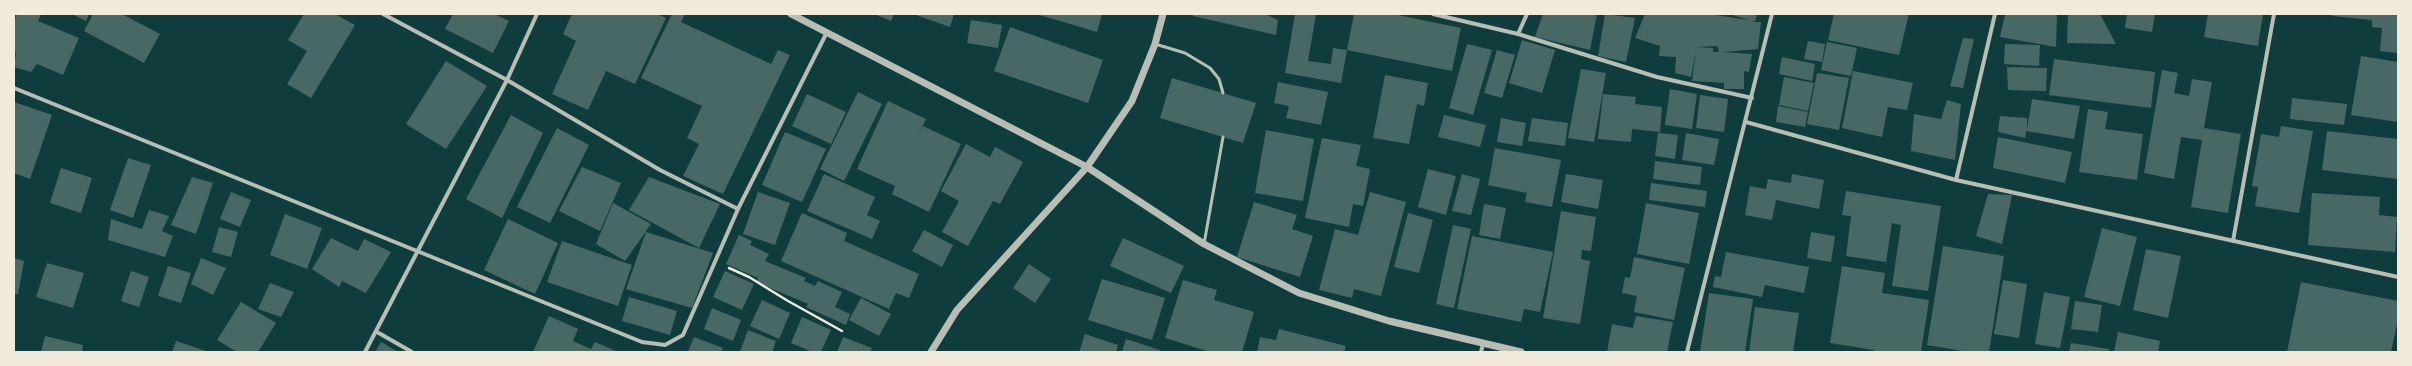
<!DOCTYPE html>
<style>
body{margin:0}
#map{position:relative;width:2412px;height:366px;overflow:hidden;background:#0f3d3e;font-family:"Open Sans",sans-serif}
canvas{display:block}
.frame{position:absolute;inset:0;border:15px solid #f1e9da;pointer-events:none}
</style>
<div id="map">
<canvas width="2412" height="366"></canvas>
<div class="frame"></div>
</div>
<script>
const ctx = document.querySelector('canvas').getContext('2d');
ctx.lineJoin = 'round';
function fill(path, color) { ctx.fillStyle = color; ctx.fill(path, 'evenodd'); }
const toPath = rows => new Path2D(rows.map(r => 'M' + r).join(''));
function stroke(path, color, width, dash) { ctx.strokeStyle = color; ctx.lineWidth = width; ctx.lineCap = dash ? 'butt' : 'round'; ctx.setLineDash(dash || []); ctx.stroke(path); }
fill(toPath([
 [17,14,41,14,38,21,79,38,63,75,37,64,31,72,14,67,16,53,14,51,14,22],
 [72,14,89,14,86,21],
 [93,14,122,14,160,34,144,63,84,31],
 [304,14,335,14,355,25,311,98,287,84,307,51,288,40],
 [453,14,494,14,509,21,493,53,445,29],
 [572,14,657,14,666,18,635,84,606,71,588,110,552,94,576,41,563,34],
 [672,14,685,14,681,22,771,64,778,50,790,55,723,194,683,176,699,144,687,138,702,106,641,78],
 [874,14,894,14,891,21],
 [913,14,954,14,950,27],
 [1036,14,1102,14,1097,32],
 [1193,14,1265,14,1278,20,1276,35,1193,16],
 [1295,14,1316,14,1308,61,1331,64,1333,48,1347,50,1341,83,1285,73],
 [1354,14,1393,14,1461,28,1452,71,1347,50],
 [1543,14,1597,14,1590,50,1535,37],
 [1605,14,1635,18,1626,62,1598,56],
 [1645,14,1709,14,1761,22,1758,49,1723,52,1752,54,1749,72,1744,71,1744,89,1724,89,1724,83,1692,81,1696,51,1691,77,1675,73,1676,57,1659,56,1660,46,1635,38],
 [1717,46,1719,52,1713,52,1713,48,1697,47],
 [1729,14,1757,14,1755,22],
 [1834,14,1909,14,1899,55,1828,40],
 [2057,14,2056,47,2000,37,2005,15],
 [2068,14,2100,14,2116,44,2067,43],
 [2127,14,2155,14,2152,32,2125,28],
 [2208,14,2263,14,2258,46,2204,37],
 [2332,14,2398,14,2398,53,2380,51,2382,28,2372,27,2372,20,2332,16],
 [971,20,1002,25,998,48,967,43],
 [1010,27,1103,60,1088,103,994,71],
 [1963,38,1974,39,1963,88,1950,86],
 [1522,40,1555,50,1542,93,1509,83],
 [1808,41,1825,44,1822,62,1804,59],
 [1827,42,1857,48,1851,76,1821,70],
 [1467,44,1492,50,1473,115,1449,108],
 [2005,44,2040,45,2039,66,2004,64],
 [1497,50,1515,55,1502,98,1484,93],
 [2361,56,2398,62,2398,122,2351,115],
 [1782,57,1815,64,1812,81,1779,74],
 [2054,59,2155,72,2151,108,2049,95],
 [446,61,487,86,446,149,406,124],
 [2007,67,2047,68,2046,91,2008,90],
 [1581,69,1606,73,1594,142,1568,138],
 [2162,70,2178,73,2174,93,2189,96,2192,79,2212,82,2204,128,2241,134,2228,213,2191,207,2202,140,2181,137,2174,179,2144,173],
 [1853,71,1913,83,1907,110,1888,107,1882,137,1842,128],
 [1817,73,1849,78,1839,130,1807,124],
 [1385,75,1428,83,1424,106,1417,104,1409,144,1373,138],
 [1784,77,1814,83,1808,111,1779,105],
 [1172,78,1256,103,1243,143,1160,118],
 [1278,82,1328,92,1321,125,1286,118,1289,106,1274,103],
 [1670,89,1697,94,1692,129,1665,125],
 [858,92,882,104,844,181,820,169],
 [807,94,846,112,831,144,792,126],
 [1603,94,1636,97,1635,104,1662,107,1660,132,1632,129,1631,142,1598,139],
 [1700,95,1728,99,1724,132,1696,128],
 [2292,98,2347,104,2344,125,2290,119],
 [2032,99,2080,106,2074,139,2026,131,2025,138,1998,132,2000,116,2027,118,2027,129],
 [1947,100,1961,104,1955,160,1911,151,1914,114,1941,119],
 [888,101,926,119,916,140,923,126,961,144,929,212,892,194,895,186,857,169],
 [14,102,52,115,30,179,14,173],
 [1778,106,1808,112,1805,127,1776,122],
 [2088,109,2108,112,2105,129,2143,134,2137,180,2079,172],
 [511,115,543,133,502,218,466,199],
 [1444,115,1486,125,1480,147,1438,137],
 [1501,118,1526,123,1522,146,1497,142],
 [1532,118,1568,123,1565,146,1528,141],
 [2281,126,2313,131,2299,213,2255,206,2258,187,2252,186,2261,134,2279,137],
 [557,128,589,145,550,223,517,207],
 [1266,130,1314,139,1303,201,1255,193],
 [2327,131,2398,139,2398,179,2322,170],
 [785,132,826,149,802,202,762,185],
 [1658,133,1678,135,1675,159,1655,156],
 [1686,133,1719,139,1714,165,1682,160],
 [1998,137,2072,152,2065,183,1993,168],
 [1322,138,1361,145,1356,166,1370,169,1363,206,1353,204,1349,227,1305,218],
 [966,144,990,157,995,147,1023,162,1000,204,993,201,968,246,942,232,959,201,941,191],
 [1495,148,1561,160,1552,207,1525,202,1527,193,1488,185],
 [128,158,151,165,133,218,110,210],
 [1655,161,1702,167,1700,185,1653,179],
 [582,167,621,183,600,231,559,211],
 [61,168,92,178,81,213,50,203],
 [1428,169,1456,176,1446,215,1418,207],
 [824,174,875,197,867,215,880,221,872,239,807,211],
 [1462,174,1480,179,1471,215,1452,211],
 [1566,174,1603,180,1598,209,1561,202],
 [1792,174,1824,180,1819,209,1776,200,1772,220,1745,215,1750,186,1766,189,1768,179,1791,183],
 [192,177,213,183,196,234,171,225],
 [649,177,720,204,699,248,629,210],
 [1651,183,1707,191,1705,207,1649,200],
 [1846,191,1941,206,1928,291,1892,286,1901,225,1892,223,1886,262,1846,256,1851,216,1842,215],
 [231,192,251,200,240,227,220,219],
 [758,192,790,203,775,245,743,234],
 [1370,192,1406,202,1381,296,1354,289,1352,298,1319,290,1335,229,1358,235],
 [2312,193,2380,197,2379,215,2397,217,2395,252,2308,245],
 [1988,194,2012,195,2002,244,1976,236],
 [1254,202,1297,215,1292,229,1313,236,1300,277,1237,257],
 [613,203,651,224,625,261,596,244],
 [1646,203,1699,213,1689,264,1637,254],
 [1484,204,1506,208,1500,239,1479,235],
 [149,210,169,216,162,231,173,236,165,257,108,240,111,219,142,229],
 [1561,211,1596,217,1591,251,1582,250,1581,259,1590,261,1580,324,1543,318],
 [802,213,847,233,844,241,919,274,909,298,896,293,889,309,781,261],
 [1408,213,1433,220,1419,273,1394,267],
 [285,214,322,228,307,269,270,255],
 [508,219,558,243,535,294,484,270],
 [1453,225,1471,229,1454,308,1436,304],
 [219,227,238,232,231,257,212,252],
 [2102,228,2137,237,2120,306,2084,297],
 [924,230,953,245,942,267,912,251],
 [646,232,713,253,692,308,626,289],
 [1811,232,1835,236,1831,262,1807,258],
 [739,235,752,241,750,245,769,254,765,261,806,278,804,281,815,286,818,281,842,292,835,307,850,314,846,325,806,307,808,304,756,282,758,278,726,264],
 [1472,236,1553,252,1540,312,1524,309,1521,322,1457,309],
 [331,238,358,251,364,239,391,252,366,293,342,281,339,287,312,269],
 [1123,238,1184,266,1171,293,1110,266],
 [562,241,632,265,618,306,547,282],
 [1943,246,2004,256,1989,352,1968,352,1927,345],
 [2146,249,2181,256,2168,318,2133,310],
 [1726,252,1809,267,1804,293,1765,285,1762,297,1713,287,1715,276,1721,277],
 [1634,257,1685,268,1674,320,1634,312,1637,296,1622,293,1625,277,1630,278],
 [14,258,24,261,18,294,14,294],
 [201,258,226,268,213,295,191,284],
 [47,263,84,273,73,308,36,297],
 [1029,264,1051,279,1035,303,1013,288],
 [168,266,191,273,181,303,158,296],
 [1842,266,1885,273,1882,293,1929,300,1921,352,1873,352,1874,350,1830,343],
 [131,271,149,277,139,307,121,301],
 [725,271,754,284,742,310,713,297],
 [1102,279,1165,298,1152,340,1088,320],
 [1183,280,1217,290,1214,300,1254,312,1242,352,1210,352,1165,338],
 [2003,280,2027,284,2019,338,1994,334],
 [2301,282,2398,301,2398,319,2391,352,2287,352],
 [270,283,294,292,281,317,258,309],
 [2044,292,2070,297,2060,348,2035,344],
 [1709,293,1753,299,1745,352,1700,352],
 [629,297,677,311,670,335,622,321],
 [861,298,891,314,879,336,849,320],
 [762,300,790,313,779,339,750,326],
 [2075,301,2102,305,2098,332,2071,329],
 [241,302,276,323,258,352,237,352,217,340],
 [1755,307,1799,313,1793,352,1749,352],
 [712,308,741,320,733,341,704,329],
 [549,316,578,329,573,341,591,349,595,342,618,352,533,352],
 [1636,316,1673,322,1667,352,1607,352,1612,324,1633,328],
 [802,317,831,330,821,352,812,352,791,343],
 [1279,329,1346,346,1344,352,1257,352,1260,337,1276,340],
 [748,330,776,341,772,352,740,351],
 [2118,332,2160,341,2158,352,2114,352],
 [1085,334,1118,345,1116,352,1079,352],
 [45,336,83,345,82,352,41,352],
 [694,337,723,348,721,352,688,352],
 [843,337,872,348,870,352,837,352],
 [1126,339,1160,350,1159,352,1122,352],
 [176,341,209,352,172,352],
 [381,342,398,352,375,352],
 [2071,343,2109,349,2109,352,2069,352]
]), '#486865');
stroke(toPath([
 [729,268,749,277,788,301,842,331]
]), '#f1e9da', 2.5);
stroke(toPath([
 [1155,44,1185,53,1210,68,1219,79,1223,93],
 [1204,244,1223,137]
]), '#b8beb3', 3);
stroke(toPath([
 [383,14,507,80,660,170,738,209],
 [1433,14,1518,34,1657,77,1752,98],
 [1518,34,1527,14],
 [14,88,642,342,665,345,683,335,738,209,827,32],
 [1746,122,1956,180,2398,277],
 [1956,180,1995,14],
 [2233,241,2274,14],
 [377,332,412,352],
 [365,352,507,80,537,14],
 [1481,352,1483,344],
 [1687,352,1772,14]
]), '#b8beb3', 4);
stroke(toPath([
 [791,14,1087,167,1204,244,1299,293,1389,321,1521,352],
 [931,352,957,310,1087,167,1132,101,1155,44,1163,14]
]), '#b8beb3', 7);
</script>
